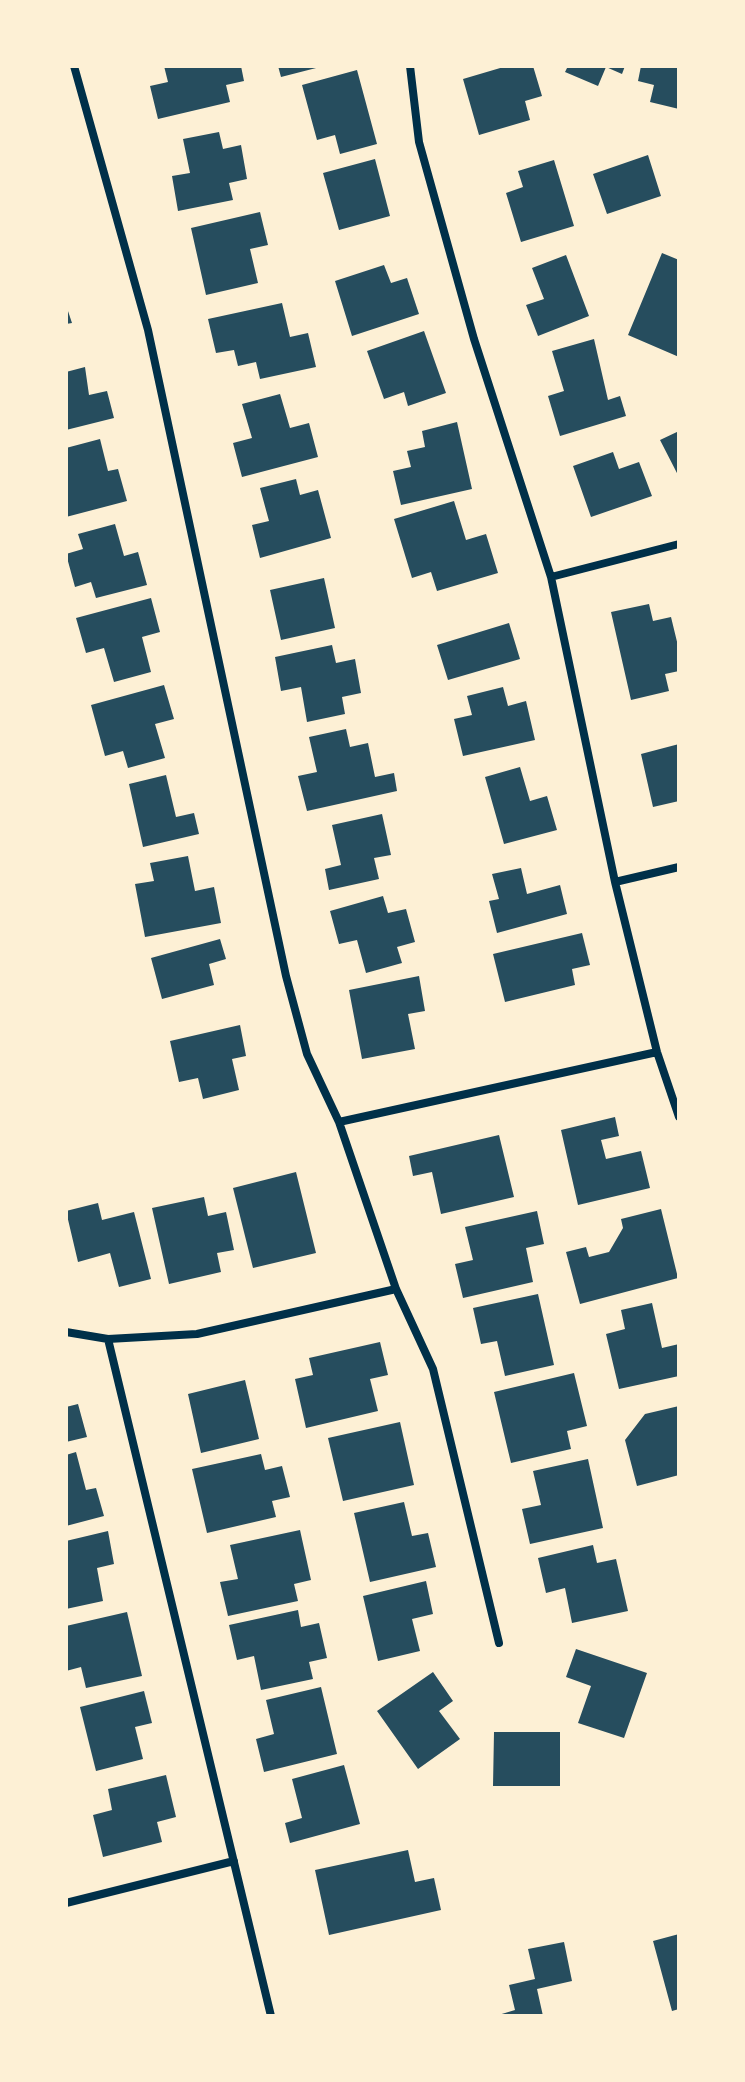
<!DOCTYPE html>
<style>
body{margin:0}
#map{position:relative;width:745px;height:2082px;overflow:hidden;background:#fdf0d5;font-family:"Nunito Sans",sans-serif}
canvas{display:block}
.frame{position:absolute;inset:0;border:68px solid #fdf0d5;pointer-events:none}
</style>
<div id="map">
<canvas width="745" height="2082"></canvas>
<div class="frame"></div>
</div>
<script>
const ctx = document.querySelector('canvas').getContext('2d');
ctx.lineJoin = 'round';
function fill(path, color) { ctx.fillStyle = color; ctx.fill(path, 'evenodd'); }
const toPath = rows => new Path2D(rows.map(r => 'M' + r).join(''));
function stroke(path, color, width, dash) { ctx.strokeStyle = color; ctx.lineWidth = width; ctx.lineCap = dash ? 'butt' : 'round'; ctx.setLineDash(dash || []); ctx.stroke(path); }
fill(toPath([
 [164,66,241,66,244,81,226,85,230,102,158,119,150,86,168,82],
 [278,66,320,66,320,67,281,77],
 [507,66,533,66,542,96,525,101,530,120,479,135,463,79],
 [568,66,625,66,622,74,606,67,598,86,565,72],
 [641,66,679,66,679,109,650,102,654,85,638,81],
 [357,70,377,144,340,154,335,135,317,140,302,85],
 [219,132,223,149,241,145,247,179,229,183,233,200,178,211,172,176,190,173,183,139],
 [648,155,661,196,607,214,593,174],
 [375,159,390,216,339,230,323,173],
 [554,160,574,226,521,242,506,193,523,187,518,171],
 [260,212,268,245,250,249,258,283,206,295,191,228],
 [662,253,679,260,679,357,628,335],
 [566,255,589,316,538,336,526,305,544,299,532,268],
 [384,265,391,283,407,278,419,314,352,336,335,281],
 [282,303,290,337,308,333,316,367,260,379,256,362,238,366,234,350,216,353,208,319],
 [66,305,72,323,66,324],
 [424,331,446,393,408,406,404,392,384,399,367,351],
 [594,339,608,400,620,396,626,416,560,436,548,396,564,391,552,351],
 [85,367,89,395,107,391,114,418,66,430,66,372],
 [280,394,290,428,309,423,318,457,242,477,233,443,252,438,242,404],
 [457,422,472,489,401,505,393,471,411,467,407,451,425,447,422,431],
 [679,431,679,477,660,440],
 [100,439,108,471,118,469,127,501,66,517,66,448],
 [613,452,619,469,639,462,652,496,591,517,573,466],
 [296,479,300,495,318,490,331,538,260,558,252,525,269,521,260,488],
 [454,501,466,540,486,534,498,573,437,591,431,572,412,578,394,519],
 [115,524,124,556,138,552,147,585,96,598,91,582,75,587,66,554,83,549,78,534],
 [324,578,335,628,281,640,270,590],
 [151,598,160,632,142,637,151,672,114,682,104,648,86,653,76,618],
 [649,604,653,621,671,617,679,650,679,671,665,674,669,691,631,700,611,612],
 [509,623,520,659,448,680,437,645],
 [332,645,336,663,355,659,361,693,342,697,345,714,307,722,301,687,281,691,275,657],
 [164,685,174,719,155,724,165,758,128,768,123,751,105,756,91,705],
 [503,687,508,706,526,701,535,740,463,756,454,719,472,715,467,696],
 [346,729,350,747,368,743,375,777,394,773,397,791,307,811,298,776,317,772,309,737],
 [679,744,679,801,653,807,641,754],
 [520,767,530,801,547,796,557,830,504,844,485,777],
 [166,775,176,817,194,813,199,834,143,847,129,784],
 [382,814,391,855,374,858,379,879,329,890,325,869,341,865,332,825],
 [188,856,195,891,214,887,221,923,145,937,135,884,154,881,150,863],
 [521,868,527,894,560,885,567,914,497,933,489,901,499,899,492,874],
 [383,896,388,913,406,909,415,942,397,947,402,963,366,973,357,940,339,944,330,911],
 [582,933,590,965,572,969,575,985,505,1002,493,954],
 [220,939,226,959,209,964,214,985,162,999,151,958],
 [419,976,425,1011,408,1014,415,1049,362,1059,349,990],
 [240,1025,246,1056,232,1059,239,1090,203,1099,198,1078,179,1082,170,1041],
 [615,1117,619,1136,601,1140,606,1159,641,1151,650,1188,578,1205,561,1130],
 [499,1135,514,1197,441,1214,432,1172,413,1176,409,1156],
 [296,1172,316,1253,253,1268,233,1188],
 [204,1197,208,1216,226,1212,234,1250,217,1253,221,1272,169,1284,152,1208],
 [98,1203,102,1220,134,1212,151,1279,119,1287,110,1253,78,1262,66,1211],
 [661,1209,678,1278,580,1304,566,1252,586,1247,589,1257,609,1252,623,1228,621,1219],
 [537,1211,544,1244,526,1248,533,1282,463,1298,455,1264,473,1260,465,1227],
 [538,1294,554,1365,505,1376,497,1341,481,1344,473,1308],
 [652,1303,662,1348,679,1344,679,1376,619,1389,606,1334,625,1329,621,1310],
 [380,1342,388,1375,370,1379,378,1411,306,1428,295,1379,313,1375,309,1358],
 [574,1373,587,1426,567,1431,571,1449,511,1463,494,1392],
 [245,1380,259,1439,201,1453,188,1394],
 [78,1404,87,1437,66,1442,66,1407],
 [679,1406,679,1475,637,1486,625,1440,645,1414],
 [400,1422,414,1485,343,1501,328,1438],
 [76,1452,86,1490,96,1488,104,1516,66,1526,66,1455],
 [261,1454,265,1470,282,1466,290,1497,272,1501,276,1517,207,1533,192,1469],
 [588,1459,603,1528,530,1544,522,1509,541,1505,533,1471],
 [404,1502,412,1536,428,1533,436,1567,370,1582,354,1513],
 [300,1530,311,1580,294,1584,298,1601,228,1616,220,1582,238,1579,230,1545],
 [108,1531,114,1564,97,1568,103,1601,66,1609,66,1541],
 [593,1545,597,1563,616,1559,628,1611,572,1623,565,1588,546,1593,538,1558],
 [426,1581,433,1614,412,1619,420,1651,378,1661,363,1596],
 [298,1610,301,1627,319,1623,327,1658,309,1662,313,1679,261,1690,254,1656,237,1660,229,1625],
 [127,1612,142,1676,86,1688,81,1667,66,1671,66,1626],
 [576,1649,647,1673,624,1738,578,1723,591,1686,566,1677],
 [433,1672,453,1701,439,1711,460,1739,418,1769,377,1711],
 [321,1687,337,1754,264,1772,256,1739,274,1734,266,1700],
 [144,1691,152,1723,135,1727,143,1759,96,1771,80,1707],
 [494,1732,560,1732,560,1786,493,1786],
 [344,1765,360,1824,290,1843,285,1823,302,1818,292,1779],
 [166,1775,176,1817,157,1822,162,1842,103,1857,93,1815,112,1810,108,1789],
 [408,1850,415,1882,434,1878,441,1910,329,1935,315,1870],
 [679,1934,679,2009,672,2011,653,1941],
 [564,1942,572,1981,537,1989,543,2016,495,2016,515,2010,509,1985,535,1979,528,1949]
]), '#264d5e');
stroke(toPath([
 [74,66,148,330,286,976,307,1054,339,1122,396,1289,433,1369,499,1643],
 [410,66,419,142,474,339,551,577,615,882,657,1052,679,1117],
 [551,577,679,544],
 [615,882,679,867],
 [339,1122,657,1052],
 [66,1332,108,1339,197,1334,396,1289],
 [108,1339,271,2016],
 [66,1903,234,1861]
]), '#003049', 8);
</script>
